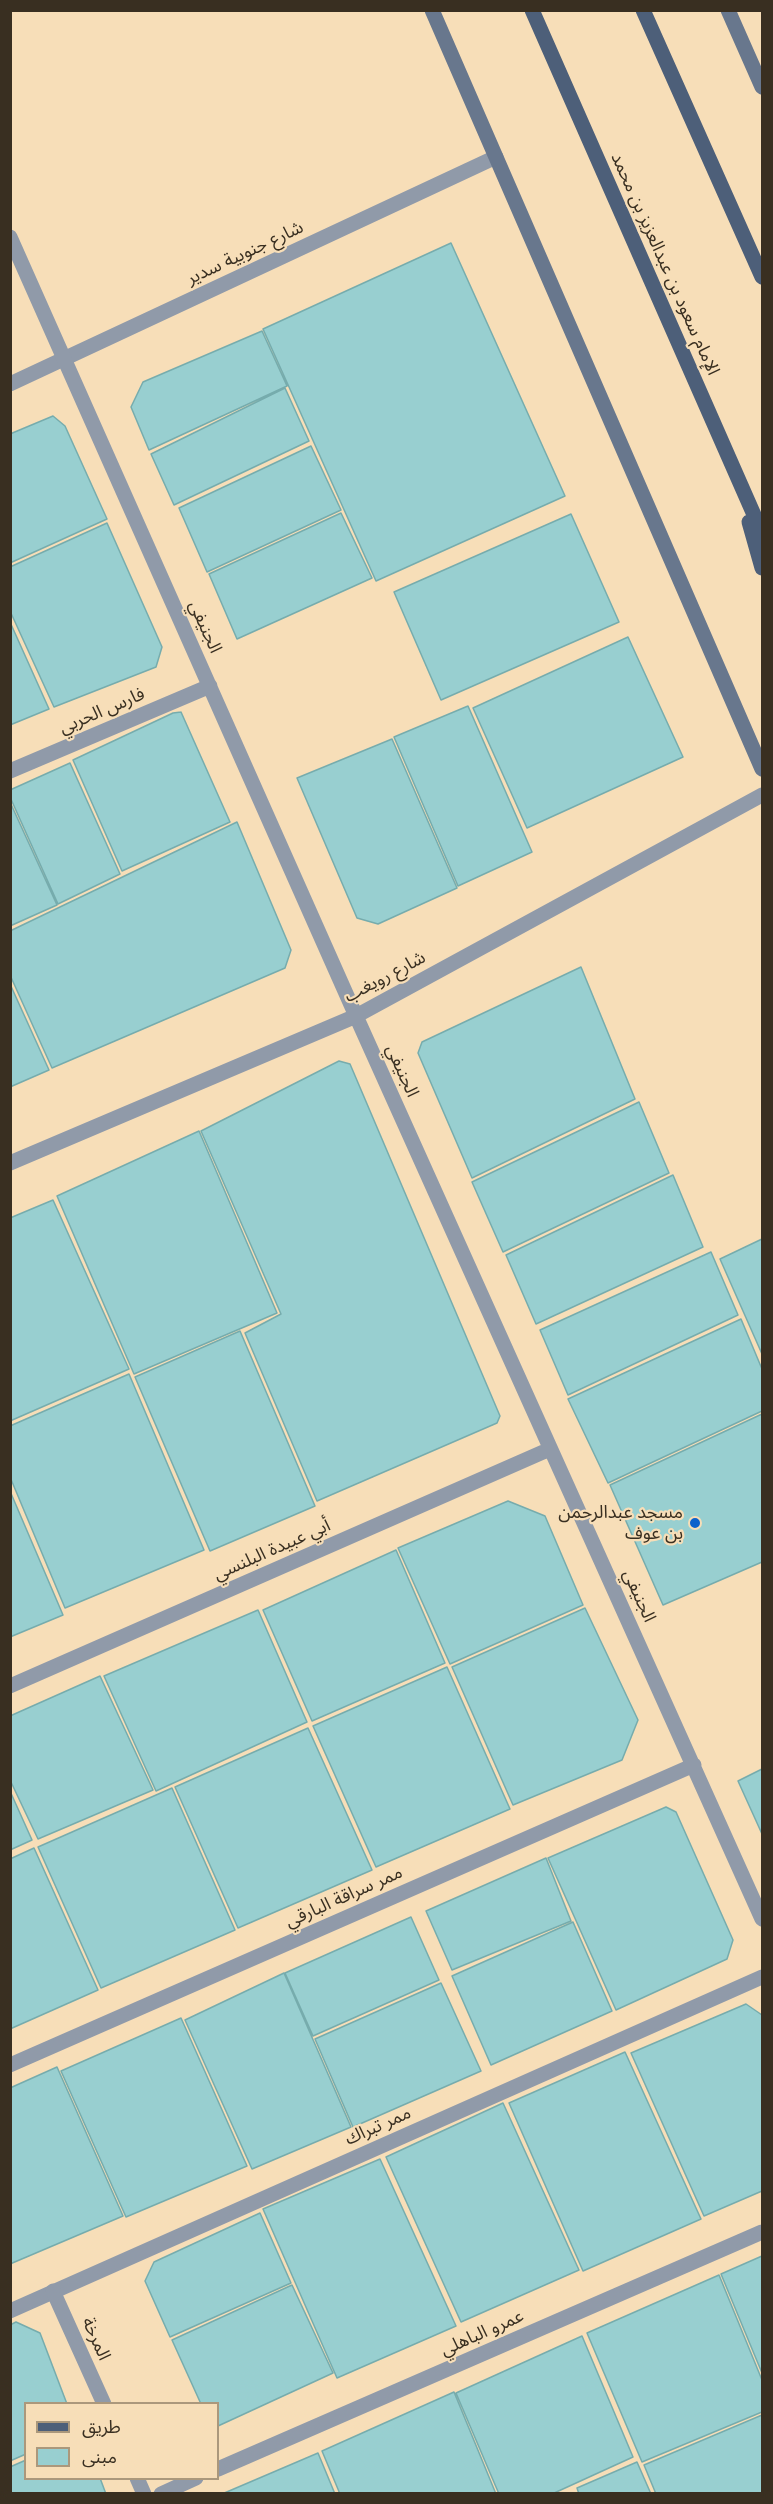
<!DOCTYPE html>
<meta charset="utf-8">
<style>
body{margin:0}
#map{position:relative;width:773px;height:2504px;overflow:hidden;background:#f7deb8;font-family:Montserrat,"Noto Sans Arabic",sans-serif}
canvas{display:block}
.frame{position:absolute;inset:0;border:12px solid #392f21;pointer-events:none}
.legend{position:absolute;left:24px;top:2402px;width:195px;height:78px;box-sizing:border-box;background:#f7deb8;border:2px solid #ab987c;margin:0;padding:8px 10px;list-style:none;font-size:18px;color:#392f21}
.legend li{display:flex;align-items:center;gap:12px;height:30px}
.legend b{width:30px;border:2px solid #ab987c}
</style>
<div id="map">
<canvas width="773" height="2504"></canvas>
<div class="frame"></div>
<ul class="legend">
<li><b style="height:8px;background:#4d5f79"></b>طريق</li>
<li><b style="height:16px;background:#98cfd0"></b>مبنى</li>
</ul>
</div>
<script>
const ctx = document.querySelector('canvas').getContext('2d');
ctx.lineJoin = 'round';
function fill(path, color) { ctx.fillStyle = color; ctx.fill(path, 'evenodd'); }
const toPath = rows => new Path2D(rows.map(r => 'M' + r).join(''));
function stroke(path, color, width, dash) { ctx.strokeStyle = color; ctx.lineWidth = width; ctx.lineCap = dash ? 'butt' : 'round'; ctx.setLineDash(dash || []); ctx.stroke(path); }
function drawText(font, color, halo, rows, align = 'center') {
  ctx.font = font + ' Montserrat,"Noto Sans Arabic",sans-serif'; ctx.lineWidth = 4.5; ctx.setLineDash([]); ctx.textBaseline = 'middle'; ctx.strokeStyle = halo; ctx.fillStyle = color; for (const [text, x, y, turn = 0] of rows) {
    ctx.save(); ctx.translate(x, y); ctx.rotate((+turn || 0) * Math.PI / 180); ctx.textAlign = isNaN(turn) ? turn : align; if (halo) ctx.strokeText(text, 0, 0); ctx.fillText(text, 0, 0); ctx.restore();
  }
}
const building = toPath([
 [451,243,565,496,376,581,263,329,451,243],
 [262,331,287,386,149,450,131,407,143,382,262,331],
 [285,388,309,441,174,505,151,454,285,388],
 [53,416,65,426,107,519,10,563,10,434,53,416],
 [311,446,341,510,207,572,179,508,311,446],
 [341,513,372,578,237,639,209,574,341,513],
 [571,514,619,622,441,700,394,592,571,514],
 [107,523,162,647,156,667,54,707,10,611,10,567,107,523],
 [10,622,49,709,10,725,10,622],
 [628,637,683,757,527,828,473,708,628,637],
 [468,706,532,852,458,886,394,737,468,706],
 [181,712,230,822,122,871,73,760,173,713,181,712],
 [392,739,457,888,378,924,357,918,297,778,392,739],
 [70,763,120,874,58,904,10,797,10,790,70,763],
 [10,802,57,905,10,926,10,802],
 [237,822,291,950,285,968,52,1068,10,975,10,931,237,822],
 [581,967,635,1099,472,1178,418,1053,422,1042,581,967],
 [10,984,49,1070,10,1087,10,984],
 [339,1061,350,1064,500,1416,497,1423,317,1501,245,1333,281,1314,201,1131,339,1061],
 [639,1102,669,1173,503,1252,472,1182,639,1102],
 [199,1131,277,1313,134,1374,57,1196,199,1131],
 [673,1175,703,1247,536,1324,506,1255,673,1175],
 [53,1200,129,1369,10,1421,10,1218,53,1200],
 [762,1239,762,1354,720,1259,762,1239],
 [711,1252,738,1315,568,1395,540,1330,711,1252],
 [741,1319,762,1369,762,1411,608,1483,568,1399,741,1319],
 [240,1331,315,1506,210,1551,135,1377,240,1331],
 [129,1374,204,1550,65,1608,10,1477,10,1426,129,1374],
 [762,1414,762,1562,663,1605,610,1485,762,1414],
 [10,1491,63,1615,10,1637,10,1491],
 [508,1501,545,1516,583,1605,450,1664,398,1548,508,1501],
 [396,1550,445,1663,312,1721,263,1610,396,1550],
 [585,1608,638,1720,622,1760,513,1805,452,1667,585,1608],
 [258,1610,307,1722,156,1791,104,1676,258,1610],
 [447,1667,510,1809,376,1867,313,1726,447,1667],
 [100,1676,153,1790,38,1839,10,1780,10,1716,100,1676],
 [308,1728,372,1870,238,1928,175,1787,308,1728],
 [762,1769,762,1834,738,1781,762,1769],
 [172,1788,235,1930,101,1988,38,1847,172,1788],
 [10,1791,32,1840,10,1850,10,1791],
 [666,1807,676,1812,733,1940,727,1959,616,2010,548,1858,666,1807],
 [34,1848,98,1990,10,2029,10,1859,34,1848],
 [546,1858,571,1921,452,1970,426,1911,546,1858],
 [411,1917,439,1980,313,2036,285,1973,411,1917],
 [573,1922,612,2011,491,2065,452,1976,573,1922],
 [284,1973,351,2127,252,2169,185,2020,284,1973],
 [441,1983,481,2071,353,2127,315,2039,441,1983],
 [746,2004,762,2015,762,2191,704,2216,631,2053,746,2004],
 [181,2018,247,2166,126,2217,61,2071,181,2018],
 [625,2052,701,2219,583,2271,509,2103,625,2052],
 [57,2067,123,2216,10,2264,10,2088,57,2067],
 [503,2103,579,2270,461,2322,386,2157,503,2103],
 [380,2159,456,2326,337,2378,263,2209,380,2159],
 [260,2213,291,2283,170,2337,145,2281,154,2262,260,2213],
 [762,2256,762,2373,721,2274,762,2256],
 [719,2275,762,2380,762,2412,642,2462,587,2333,719,2275],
 [292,2285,333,2373,218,2426,218,2404,201,2404,172,2340,292,2285],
 [16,2322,40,2333,67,2404,26,2404,26,2454,10,2461,10,2325,16,2322],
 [582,2336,633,2457,552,2494,499,2494,456,2393,582,2336],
 [454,2392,496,2494,340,2494,322,2451,454,2392],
 [762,2415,762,2494,656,2494,644,2465,762,2415],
 [318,2453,335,2494,222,2494,318,2453],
 [26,2460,26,2478,100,2478,106,2494,10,2494,10,2467,26,2460],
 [637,2462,651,2494,579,2494,577,2488,637,2462]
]);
fill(building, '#98cfd0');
stroke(building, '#76acad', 1.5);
stroke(toPath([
 [10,384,496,157],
 [10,2311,762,1977]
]), '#909aa9', 15);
stroke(toPath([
 [10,237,356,1016,762,1919],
 [10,771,210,686],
 [10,1163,356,1016,762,795],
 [10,1686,550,1449],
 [10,2065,694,1765],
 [53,2291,104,2404],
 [218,2469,762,2232],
 [137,2478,144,2494],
 [161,2494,196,2478]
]), '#909aa9', 15);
stroke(toPath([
 [432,10,762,769],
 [728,10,762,87]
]), '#68778d', 15);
stroke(toPath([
 [532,10,762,533],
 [643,10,762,277],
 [749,522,762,568]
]), '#4d5f79', 15);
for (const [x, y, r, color] of [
 [695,1523,6,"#0d61cb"]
]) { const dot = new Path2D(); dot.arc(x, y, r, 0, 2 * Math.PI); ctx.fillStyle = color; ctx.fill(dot); stroke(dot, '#f7deb8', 2); }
drawText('18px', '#392f21', '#f7deb8', [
 ["شارع جنوبية سدير",245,253,-25],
 ["الإمام سعود بن عبدالعزيز بن محمد",665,264,66],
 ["الجنيفي",205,627,66],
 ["فارس الحربي",102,711,-23],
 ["شارع رويغب",385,977,-28],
 ["الجنيفي",402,1071,66],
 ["أبي عبيدة البلنسي",272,1550,-24],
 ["الجنيفي",639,1596,66],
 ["ممر سراقة البارقي",344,1897,-24],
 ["ممر تبراك",378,2126,-24],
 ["عمرو الباهلي",482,2333,-24],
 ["المرخة",96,2339,66]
]);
drawText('18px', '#392f21', '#f7deb8', [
 ["مسجد عبدالرحمن",683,1513],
 ["بن عوف",683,1534]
], 'right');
</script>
